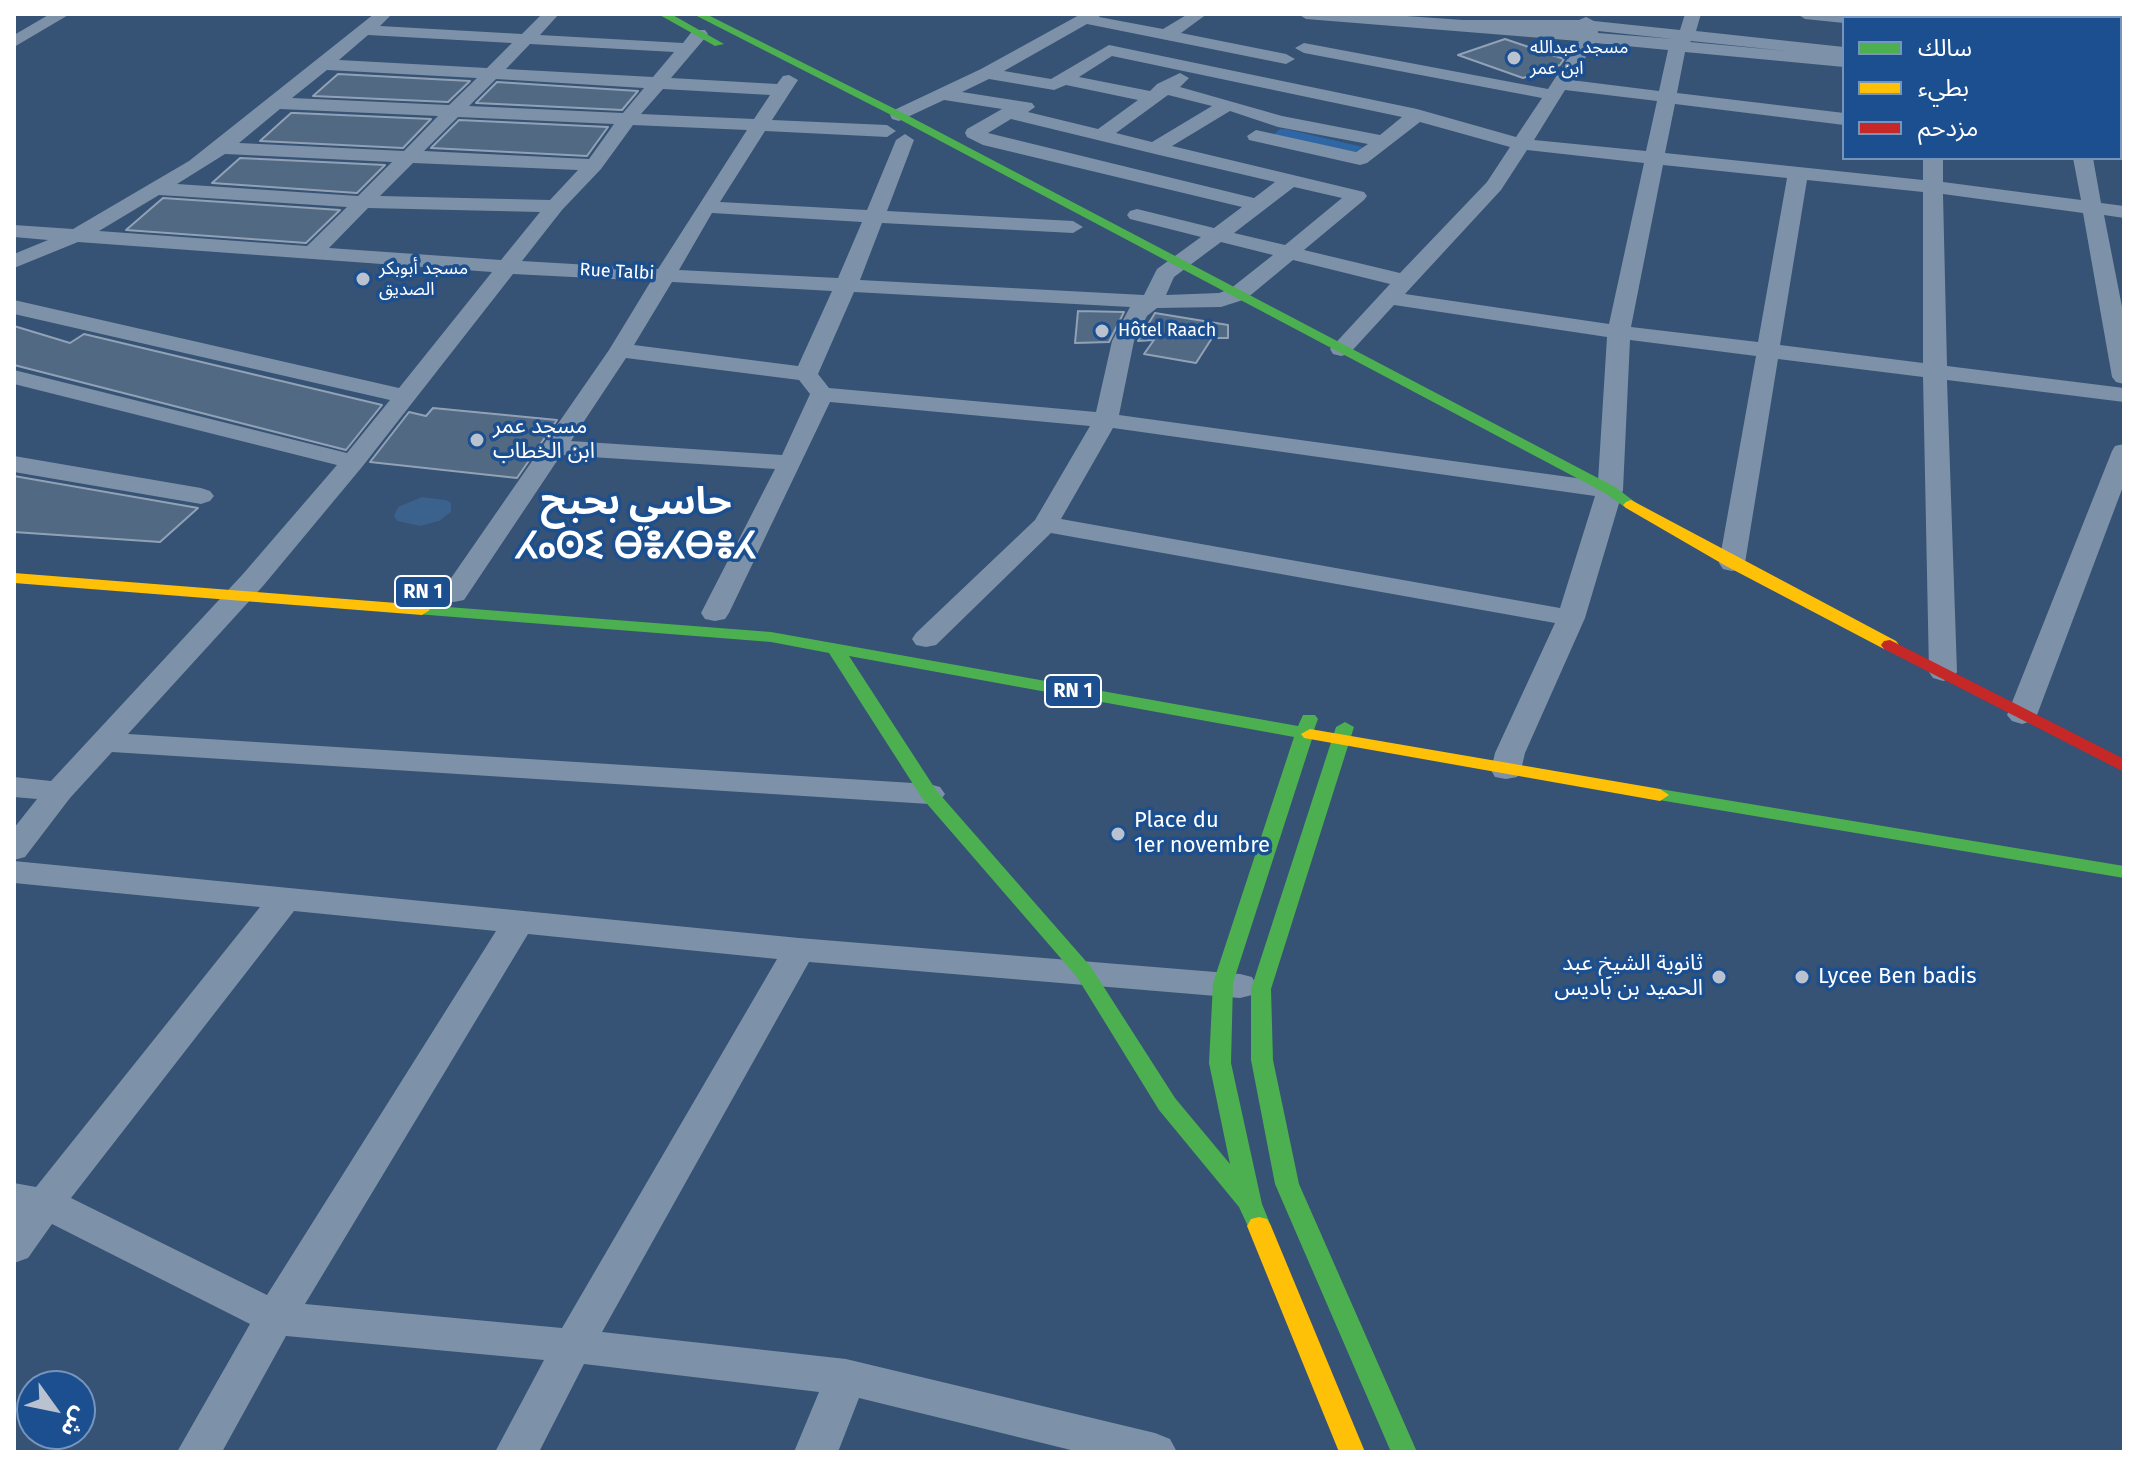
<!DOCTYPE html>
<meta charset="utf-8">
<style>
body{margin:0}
#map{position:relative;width:2138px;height:1466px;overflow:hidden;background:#365274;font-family:"Fira Sans","Noto Sans Arabic",sans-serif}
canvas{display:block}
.frame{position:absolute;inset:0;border:16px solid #fff;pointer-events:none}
.legend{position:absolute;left:1842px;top:16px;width:280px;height:144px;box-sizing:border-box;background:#1b4f8f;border:2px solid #7695bc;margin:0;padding:10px 14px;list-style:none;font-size:24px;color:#fff}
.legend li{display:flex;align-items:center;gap:16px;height:40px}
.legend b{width:40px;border:2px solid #7695bc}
.north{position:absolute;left:16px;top:1370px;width:80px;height:80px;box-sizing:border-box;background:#1b4f8f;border:2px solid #7695bc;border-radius:50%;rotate:123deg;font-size:22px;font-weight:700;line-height:32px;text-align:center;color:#fff}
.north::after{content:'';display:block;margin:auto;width:28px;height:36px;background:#b9c2ce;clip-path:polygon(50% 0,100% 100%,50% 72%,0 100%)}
</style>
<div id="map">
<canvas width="2138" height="1466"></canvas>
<div class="frame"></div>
<ul class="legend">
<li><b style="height:10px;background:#4caf50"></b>سالك</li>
<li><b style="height:10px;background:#ffc107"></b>بطيء</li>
<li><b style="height:10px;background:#c62828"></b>مزدحم</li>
</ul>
<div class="north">ش</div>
</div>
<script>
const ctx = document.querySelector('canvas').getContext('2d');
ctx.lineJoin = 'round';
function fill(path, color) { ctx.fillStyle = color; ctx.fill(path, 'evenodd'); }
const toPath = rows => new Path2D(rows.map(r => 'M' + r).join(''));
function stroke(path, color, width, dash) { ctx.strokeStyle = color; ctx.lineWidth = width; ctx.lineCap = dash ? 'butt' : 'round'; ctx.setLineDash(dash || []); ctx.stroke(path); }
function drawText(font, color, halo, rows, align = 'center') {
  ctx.font = font + ' "Fira Sans","Noto Sans Arabic","Noto Sans Tifinagh",sans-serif'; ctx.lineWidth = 7; ctx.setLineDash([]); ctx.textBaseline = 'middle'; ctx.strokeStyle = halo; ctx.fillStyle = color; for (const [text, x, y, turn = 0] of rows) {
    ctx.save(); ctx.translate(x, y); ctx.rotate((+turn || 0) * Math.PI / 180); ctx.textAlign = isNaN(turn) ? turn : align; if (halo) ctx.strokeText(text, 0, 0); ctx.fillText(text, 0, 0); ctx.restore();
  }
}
fill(toPath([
 [1280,129,1286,129,1363,147,1355,152,1273,135]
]), '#2f66a5');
fill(toPath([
 [422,497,446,500,451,503,451,512,439,521,420,526,397,521,394,516,398,507]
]), '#3b618d');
const building = toPath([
 [1505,39,1564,59,1560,65,1523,78,1458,55,1505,39],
 [338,74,470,81,448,102,313,96,338,74],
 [497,82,638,91,622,110,476,103,497,82],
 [291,113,295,113,431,119,403,148,260,141,291,113],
 [459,120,608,127,587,156,431,148,459,120],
 [240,158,385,165,357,193,212,183,240,158],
 [163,198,340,210,306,243,126,230,163,198],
 [1078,311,1124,312,1109,342,1075,343,1078,311],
 [1155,313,1228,325,1228,338,1212,338,1196,363,1144,354,1154,340,1138,341,1155,313],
 [14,326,70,343,84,334,382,405,346,450,14,365,14,326],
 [433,408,557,420,517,478,370,462,409,412,426,416,433,408],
 [14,476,198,508,160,542,14,532,14,476]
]);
fill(building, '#526984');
stroke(building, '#92a2b6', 2);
fill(toPath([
 [50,14,70,14,14,47,14,35,50,14],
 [374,14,392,14,380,26,522,34,542,14,559,14,540,35,683,43,693,30,705,30,708,34,705,38,671,78,777,84,783,76,789,75,798,80,772,120,887,125,896,131,887,137,765,131,720,202,867,210,896,140,905,134,914,140,887,211,1073,221,1083,227,1073,233,882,223,860,280,1144,295,1157,269,1201,237,1130,219,1127,215,1130,211,1137,209,1214,228,1242,207,983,145,967,137,965,133,967,129,1002,109,944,100,899,121,892,119,890,115,892,111,981,69,1081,14,1101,14,1099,17,1163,29,1188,14,1207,14,1181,33,1286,54,1295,59,1286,64,1087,24,1004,71,1051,79,1109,45,1417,109,1516,137,1542,98,1304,53,1295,48,1304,43,1548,89,1579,41,1306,19,1298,14,1378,14,1463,20,1579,20,1586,17,1594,21,1680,30,1685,14,1701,14,1696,31,1844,47,1844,67,1685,52,1677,93,1844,113,1844,125,1675,104,1665,153,1923,180,1923,158,1943,158,1943,182,2081,200,2073,158,2093,158,2101,203,2124,206,2124,218,2104,215,2124,317,2124,384,2116,382,2112,377,2083,213,1943,194,1947,366,2124,388,2124,402,1947,380,1957,672,1953,678,1943,681,1933,678,1929,672,1923,377,1778,359,1745,563,1741,569,1732,571,1723,569,1719,563,1756,356,1630,340,1623,490,1585,618,1525,753,1521,770,1517,777,1506,779,1495,777,1491,770,1495,753,1555,623,1051,533,936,645,926,647,916,645,912,639,916,633,1035,520,1090,426,830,402,729,613,725,619,715,621,705,619,701,613,775,469,561,455,464,600,454,602,444,600,440,594,609,350,651,281,513,274,362,467,263,586,128,734,929,784,940,787,945,794,940,801,929,804,112,752,70,798,25,857,14,860,14,828,37,799,14,797,14,777,51,781,243,574,337,465,14,384,14,370,347,453,390,400,14,314,14,300,399,388,492,272,78,242,14,268,14,254,48,240,14,237,14,225,73,229,189,161,374,14],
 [1598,31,1673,39,1598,33,1598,31],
 [368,35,512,43,487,68,339,60,368,35],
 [1691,41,1787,51,1690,42,1691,41],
 [1595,43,1668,50,1659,91,1571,80,1595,43],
 [530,44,674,52,653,77,506,69,530,44],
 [1112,56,1402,117,1380,135,1282,116,1180,87,1189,78,1180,73,1157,84,1150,91,1079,77,1112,56],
 [327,70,477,78,449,105,292,98,327,70],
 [496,79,644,88,623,113,469,106,496,79],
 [989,79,1054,90,1066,85,1138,100,1098,129,1028,112,1035,107,1032,103,962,92,989,79],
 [663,89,770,95,754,119,641,114,663,89],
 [1565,90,1657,101,1646,151,1534,140,1565,90],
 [1168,95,1212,106,1152,142,1116,133,1168,95],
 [280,109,438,116,404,151,239,143,280,109],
 [1230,111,1278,127,1368,144,1356,152,1256,130,1247,136,1249,140,1360,165,1367,163,1420,122,1510,147,1487,182,1400,273,1304,250,1364,200,1367,196,1364,192,1172,146,1230,111],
 [458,117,614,124,589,159,424,151,458,117],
 [1011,119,1155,154,1275,182,1254,198,988,133,1011,119],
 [633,125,747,130,658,269,522,261,562,210,601,169,633,125],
 [1527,150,1644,163,1609,324,1405,294,1501,190,1527,150],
 [225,154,392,162,358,196,177,184,225,154],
 [413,163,578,170,550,200,380,196,413,163],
 [1663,165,1787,178,1758,342,1631,327,1663,165],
 [1807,180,1923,192,1923,363,1780,345,1807,180],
 [1294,187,1342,198,1285,245,1234,233,1294,187],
 [159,195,347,207,307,246,99,231,159,195],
 [368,208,540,212,501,260,329,248,368,208],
 [712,213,862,222,838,278,679,270,712,213],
 [1221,242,1273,255,1230,289,1219,293,1166,295,1174,277,1221,242],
 [1293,260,1390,284,1330,349,1333,354,1341,356,1349,354,1394,305,1607,337,1598,481,1119,415,1134,341,1147,316,1157,308,1221,307,1246,299,1293,260],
 [672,282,832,291,798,366,634,345,672,282],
 [854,292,1130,307,1112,341,1096,412,829,388,818,374,854,292],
 [626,358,799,380,810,394,782,455,571,441,626,358],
 [1113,428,1595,496,1560,608,1061,519,1113,428],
 [1797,14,1850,14,1854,18,1844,18,1844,23,1805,19,1797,14],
 [1929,14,1945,14,1945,18,1929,18,1929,14],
 [2047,14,2063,14,2064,18,2048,18,2047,14],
 [2120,38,2124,39,2124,49,2120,48,2120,38],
 [2120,76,2124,76,2124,86,2120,86,2120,76],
 [2120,143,2124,143,2124,155,2120,155,2120,143],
 [2124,444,2124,484,2037,715,2032,721,2022,724,2012,721,2007,715,2112,451,2115,446,2124,444],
 [14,456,201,488,210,491,214,496,210,501,201,504,14,472,14,456],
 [14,861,799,938,1240,974,1252,977,1257,986,1252,995,1240,998,809,962,602,1332,846,1359,1155,1433,1170,1439,1177,1452,1079,1452,859,1398,838,1452,794,1452,819,1392,584,1364,539,1452,495,1452,544,1360,286,1336,222,1452,177,1452,250,1324,52,1224,28,1258,14,1263,14,1183,36,1187,260,907,14,883,14,861],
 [294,911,496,931,267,1295,71,1198,294,911],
 [528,934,777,959,562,1328,305,1304,528,934]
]), '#7d92a8');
fill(toPath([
 [658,14,671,14,724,44,715,46,658,14],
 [693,14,706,14,903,113,1615,487,1639,505,1636,508,1626,508,1605,493,895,117,693,14],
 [422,605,771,632,1298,726,1303,715,1315,715,1318,719,1314,730,1319,734,1312,739,1233,983,1231,1063,1262,1204,1271,1226,1267,1233,1259,1235,1251,1233,1239,1207,1159,1110,1077,977,922,798,829,653,771,642,416,614,414,610,422,605],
 [849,656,1294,737,1213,983,1209,1063,1230,1164,1175,1098,1091,967,936,790,849,656],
 [1345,722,1354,727,1271,989,1273,1060,1299,1184,1417,1452,1391,1452,1275,1184,1251,1060,1251,989,1336,727,1345,722],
 [1660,789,2124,866,2124,878,1653,799,1651,795,1660,789]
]), '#4caf50');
fill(toPath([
 [1631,500,1896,641,1899,645,1890,650,1884,649,1726,566,1626,508,1623,505,1626,502,1631,500],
 [14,573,422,605,430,610,422,615,14,583,14,573],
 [1310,729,1660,789,1669,795,1660,801,1304,738,1301,734,1310,729],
 [1259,1217,1267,1219,1271,1226,1365,1452,1339,1452,1247,1226,1251,1219,1259,1217]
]), '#ffc107');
fill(toPath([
 [1890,640,2124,759,2124,772,1884,649,1881,645,1884,641,1890,640]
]), '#c62828');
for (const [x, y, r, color] of [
 [1514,58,8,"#b9c2ce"],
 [363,279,8,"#b9c2ce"],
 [1102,331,8,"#b9c2ce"],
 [477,440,8,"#b9c2ce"],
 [1118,834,8,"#b9c2ce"],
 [1719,977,8,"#b9c2ce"],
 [1802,977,8,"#b9c2ce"]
]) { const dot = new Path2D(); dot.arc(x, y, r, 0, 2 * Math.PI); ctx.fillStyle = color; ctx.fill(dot); stroke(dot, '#1b4f8f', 3); }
drawText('18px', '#fff', '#1b4f8f', [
 ["مسجد عبدالله",1530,48],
 ["ابن عمر",1530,69],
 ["مسجد أبوبكر",379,269],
 ["الصديق",379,290],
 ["Hôtel Raach",1118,331]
], 'left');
drawText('18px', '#fff', '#1b4f8f', [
 ["Rue Talbi",617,272,3]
]);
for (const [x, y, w] of [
 [423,592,56],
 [1073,691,56]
]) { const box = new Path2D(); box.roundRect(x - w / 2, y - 16, w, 32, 6); ctx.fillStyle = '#1b4f8f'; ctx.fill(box); stroke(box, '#fff', 2); }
drawText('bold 20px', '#fff', null, [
 ["RN 1",423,592],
 ["RN 1",1073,691]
]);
drawText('22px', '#fff', '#1b4f8f', [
 ["مسجد عمر",493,427],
 ["ابن الخطاب",493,452],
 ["Place du",1134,821],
 ["1er novembre",1134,846],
 ["ثانوية الشيخ عبد",1703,964,"right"],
 ["الحميد بن باديس",1703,989,"right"],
 ["Lycee Ben badis",1818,977]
], 'left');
drawText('bold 38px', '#fff', '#1b4f8f', [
 ["حاسي بحبح",636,503],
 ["ⵃⴰⵙⵉ ⴱⴻⵃⴱⴻⵃ",636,547]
]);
</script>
